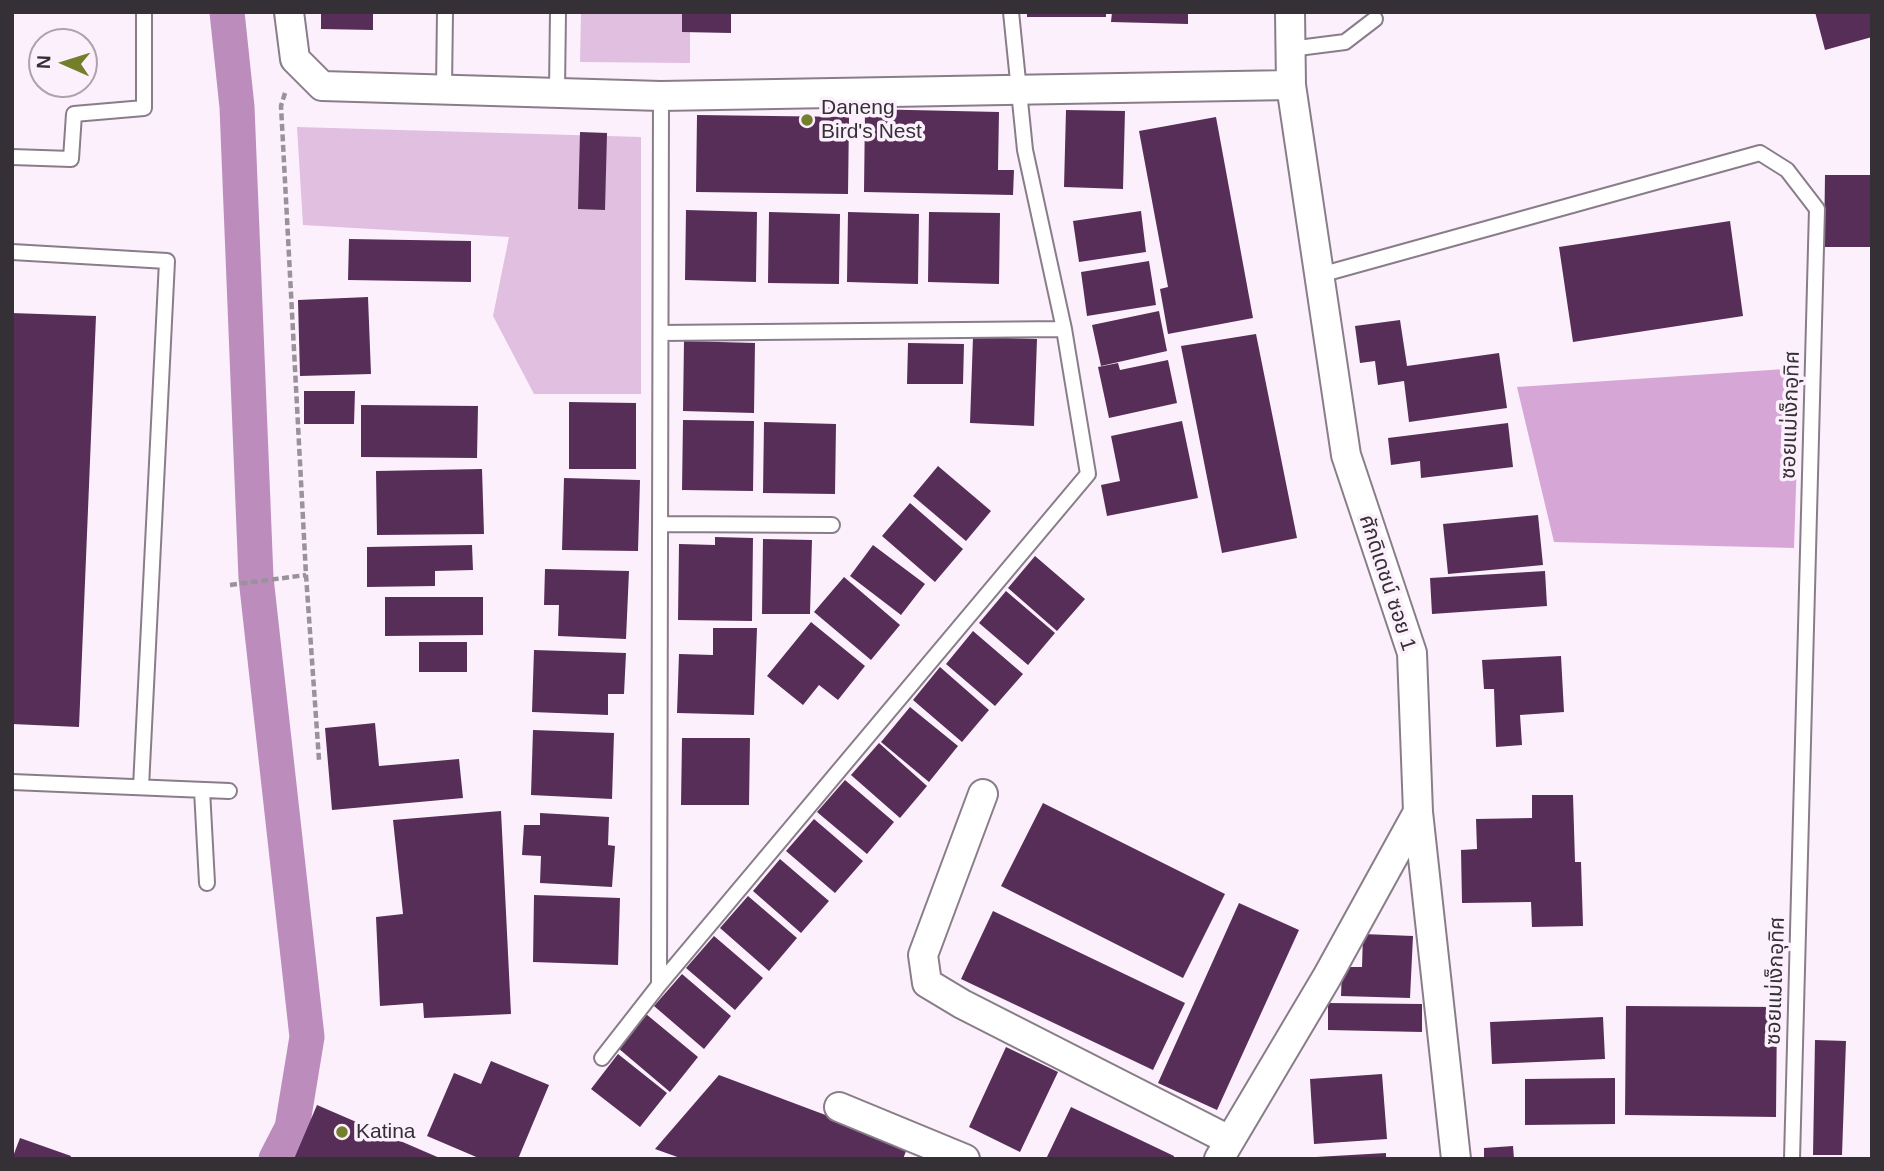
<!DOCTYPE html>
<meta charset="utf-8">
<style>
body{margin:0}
#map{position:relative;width:1884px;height:1171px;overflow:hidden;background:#fcf0fc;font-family:Helvetica,sans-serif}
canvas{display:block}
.frame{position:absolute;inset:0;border:14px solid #353035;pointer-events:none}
.north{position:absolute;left:28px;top:28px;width:70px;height:70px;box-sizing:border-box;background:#fcf0fc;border:2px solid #aca3ac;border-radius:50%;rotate:273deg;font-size:19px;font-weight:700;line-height:28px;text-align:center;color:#353035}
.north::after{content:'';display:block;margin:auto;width:24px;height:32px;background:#737f2b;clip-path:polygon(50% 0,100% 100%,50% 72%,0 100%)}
</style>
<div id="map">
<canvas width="1884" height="1171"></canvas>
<div class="frame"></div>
<div class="north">N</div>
</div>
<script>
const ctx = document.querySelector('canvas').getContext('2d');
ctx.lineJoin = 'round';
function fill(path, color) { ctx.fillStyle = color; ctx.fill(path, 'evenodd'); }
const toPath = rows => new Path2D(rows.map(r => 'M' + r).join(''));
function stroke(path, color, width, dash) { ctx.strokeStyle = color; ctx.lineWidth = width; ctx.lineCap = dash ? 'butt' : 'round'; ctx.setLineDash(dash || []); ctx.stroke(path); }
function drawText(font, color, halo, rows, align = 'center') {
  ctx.font = font + ' Helvetica,"Noto Sans Thai",sans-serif'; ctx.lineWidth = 7; ctx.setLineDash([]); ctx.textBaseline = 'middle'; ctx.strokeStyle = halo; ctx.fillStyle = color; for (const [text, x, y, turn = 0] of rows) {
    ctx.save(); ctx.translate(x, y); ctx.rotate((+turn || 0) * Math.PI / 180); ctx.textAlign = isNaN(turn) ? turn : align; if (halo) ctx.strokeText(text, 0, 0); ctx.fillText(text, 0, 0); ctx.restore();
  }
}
fill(toPath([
 [581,12,690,12,690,63,580,62],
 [297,127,641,137,641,394,534,394,493,316,509,237,303,225]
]), '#e0bfe0');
fill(toPath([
 [1800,368,1794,548,1554,542,1517,387]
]), '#d6a6d6');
stroke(toPath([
 [227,12,237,107,256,578,307,1037,292,1128,276,1159]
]), '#bc8dbc', 35);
fill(toPath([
 [321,12,373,12,373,30,321,29],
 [682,12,731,12,731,33,682,32],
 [1027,12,1106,12,1106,17,1027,17],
 [1112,12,1188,12,1188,24,1111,22],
 [1815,12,1872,12,1872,37,1825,50],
 [865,109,999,112,998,170,1014,170,1013,195,864,192],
 [1066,110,1125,111,1123,189,1064,187],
 [697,115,849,117,848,194,696,192],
 [1216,117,1253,318,1168,334,1160,289,1168,287,1139,131],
 [580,132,607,133,605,210,578,209],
 [1825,175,1872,175,1872,247,1824,247],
 [686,210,757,212,756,282,685,280],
 [1141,211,1146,252,1079,262,1073,221],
 [769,212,840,214,839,284,768,283],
 [848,212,919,214,918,284,847,282],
 [929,212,1000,213,999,284,928,282],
 [1730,221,1743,316,1573,342,1559,247],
 [349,239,471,241,471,282,348,280],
 [1149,261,1156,305,1087,316,1081,272],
 [368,297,371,374,300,376,298,300],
 [1159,311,1167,351,1101,366,1092,325],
 [12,313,96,316,79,727,12,724],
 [1400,320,1407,366,1499,353,1507,408,1409,422,1404,381,1378,385,1375,361,1360,363,1355,326],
 [1256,334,1297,538,1222,553,1181,346],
 [973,337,1037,339,1034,426,970,423],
 [684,341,755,343,754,413,683,411],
 [908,343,964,344,963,384,907,384],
 [1168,360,1177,403,1109,418,1098,367,1118,363,1120,370],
 [304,391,355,391,354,424,304,424],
 [569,402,636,403,636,469,569,469],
 [361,405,478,406,477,458,361,457],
 [683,420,754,421,753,491,682,490],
 [1182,421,1198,498,1107,516,1101,485,1120,481,1111,436],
 [764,422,836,424,835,494,763,493],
 [1508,423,1513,467,1421,478,1420,461,1391,465,1388,438],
 [938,466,991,511,966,541,913,496],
 [482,469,484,534,377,535,376,471],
 [564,478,640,480,638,551,562,550],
 [910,503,963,549,935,582,882,536],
 [1538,515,1543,565,1448,574,1443,524],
 [715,537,753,538,752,621,678,620,679,544,715,545],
 [763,539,812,540,810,614,762,614],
 [472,545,473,570,435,571,435,586,367,587,367,547],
 [873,545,925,584,901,615,850,576],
 [1035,556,1085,599,1057,631,1008,588],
 [545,569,629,571,626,639,558,636,559,605,544,605],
 [1545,571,1547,606,1432,614,1430,578],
 [844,577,900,625,871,660,814,612],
 [1006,591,1055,633,1028,665,979,623],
 [385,597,483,597,483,635,385,636],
 [811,622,865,666,838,700,819,685,803,705,767,676],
 [713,628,757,628,754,715,677,713,679,654,713,655],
 [973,631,1023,674,995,706,946,664],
 [419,642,467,642,467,672,419,672],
 [534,650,626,653,624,694,608,694,608,715,532,712],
 [1561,656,1564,712,1520,715,1522,745,1496,747,1494,689,1484,689,1482,660],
 [940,667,989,710,962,742,913,700],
 [910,707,958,746,929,782,881,742],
 [375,723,379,766,459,759,463,798,332,810,325,728],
 [533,730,614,733,612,799,531,795],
 [682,738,750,738,749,805,681,805],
 [879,743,927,786,900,818,851,775],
 [845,780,894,822,867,854,817,812],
 [1532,795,1573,795,1575,862,1581,862,1583,926,1532,927,1531,902,1462,903,1461,850,1477,849,1476,819,1532,818],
 [1043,803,1225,894,1183,978,1001,886],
 [501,811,511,1014,424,1018,423,1003,380,1006,376,917,403,914,393,820],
 [540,813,609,817,608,845,615,846,612,887,540,883,541,856,522,855,524,825,540,825],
 [814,819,863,861,835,893,786,851],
 [780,859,829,901,801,933,753,891],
 [534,895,620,898,618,965,533,962],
 [748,896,797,938,769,971,720,928],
 [1239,903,1299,930,1217,1110,1158,1083],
 [993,911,1185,1003,1153,1070,961,979],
 [1363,934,1413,936,1410,998,1341,996,1342,967,1362,967],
 [714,936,763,978,735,1010,686,968],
 [682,974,731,1016,704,1049,654,1006],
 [1328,1003,1422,1004,1422,1032,1328,1030],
 [1626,1006,1777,1007,1776,1117,1625,1115],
 [646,1014,698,1057,670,1092,618,1048],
 [1603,1017,1605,1059,1492,1064,1490,1022],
 [1815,1040,1846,1041,1842,1155,1813,1155],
 [1006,1047,1058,1072,1020,1152,969,1127],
 [618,1054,667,1093,640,1127,591,1089],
 [491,1061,549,1085,518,1159,481,1159,427,1136,454,1073,481,1084],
 [1382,1074,1387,1139,1314,1144,1310,1079],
 [719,1075,908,1146,903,1159,683,1159,655,1149],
 [1615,1078,1615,1124,1525,1125,1525,1079],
 [317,1105,442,1159,294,1159],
 [1071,1107,1174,1156,1173,1159,1046,1159],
 [20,1138,71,1156,70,1159,12,1159],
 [1513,1146,1514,1159,1484,1159,1484,1148],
 [1386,1153,1386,1159,1316,1159,1316,1157]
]), '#572e58');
const lane = toPath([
 [1290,49,1345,42,1375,19],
 [444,88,445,12],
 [557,90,558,12],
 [12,157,71,159,74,114,144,108,144,12],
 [12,252,167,261,141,787],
 [1320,275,1760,153,1787,170,1817,209,1792,1159],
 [661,333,1064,329],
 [661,524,832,525],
 [12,782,229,791],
 [202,790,207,883],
 [659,985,661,96],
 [602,1058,659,985,1088,474,1064,329,1025,150,1011,12]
]);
const street = toPath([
 [289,12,295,59,322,86,661,96,1291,85],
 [1290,12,1291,85,1346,455,1412,653,1418,812,1456,1159],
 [983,794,923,955,927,983,962,1004,1229,1140],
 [839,1107,965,1159],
 [1219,1159,1327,977,1418,812]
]);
stroke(lane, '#887d88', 18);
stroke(street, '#887d88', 32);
stroke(toPath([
 [285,93,281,106,306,575,319,760],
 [230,585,306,575]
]), '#9a929a', 4.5, [7, 3.5]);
stroke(lane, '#fff', 14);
stroke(street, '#fff', 28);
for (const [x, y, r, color] of [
 [807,120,7,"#737f2b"],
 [342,1132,7,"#737f2b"]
]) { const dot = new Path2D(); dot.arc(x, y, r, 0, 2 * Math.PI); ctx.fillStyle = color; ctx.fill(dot); stroke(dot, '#fcf0fc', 2.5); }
drawText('21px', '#353035', '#fcf0fc', [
 ["Daneng",821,108],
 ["Bird's Nest",821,132],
 ["Katina",356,1132]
], 'left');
drawText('21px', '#353035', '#fcf0fc', [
 ["ซอยแม่เง็กอุทิศ",1791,415,-88],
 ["ศักดิเดชน์ ซอย 1",1387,583,72],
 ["ซอยแม่เง็กอุทิศ",1776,981,-88]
]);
</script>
